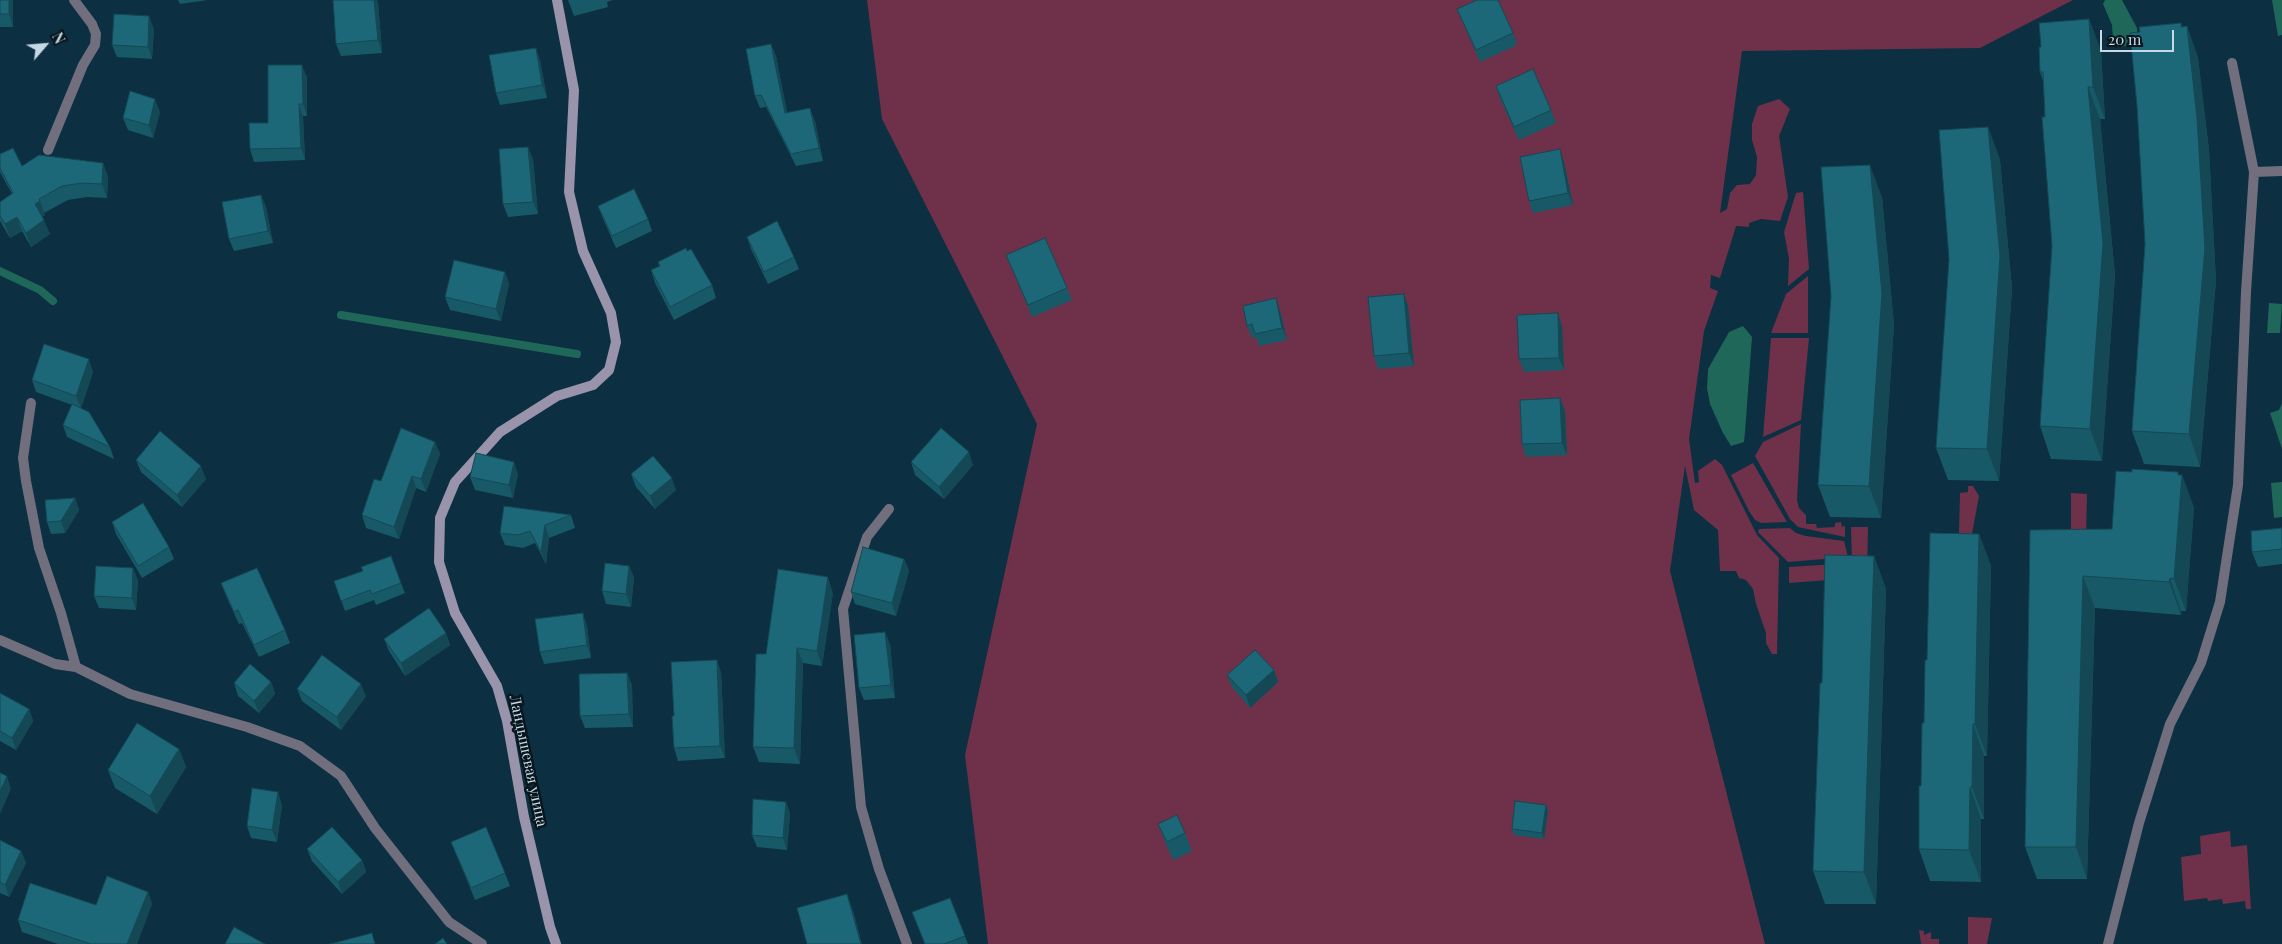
<!DOCTYPE html>
<meta charset="utf-8">
<style>
body{margin:0}
#map{position:relative;width:2282px;height:944px;overflow:hidden;background:#0c2f42;font-family:"Playfair Display",serif}
canvas{display:block}
.north{position:absolute;left:20px;top:20px;width:50px;height:50px;-webkit-text-stroke:4px #08161e;paint-order:stroke;rotate:63deg;font-size:14px;font-weight:700;line-height:20px;text-align:center;color:#c6d9e5}
.north::after{content:'';display:block;margin:auto;width:18px;height:22px;background:#c6d9e5;clip-path:polygon(50% 0,100% 100%,50% 72%,0 100%)}
.scale{position:absolute;left:2100px;top:30px;width:74px;height:22px;box-sizing:border-box;border:2px solid #c6d9e5;border-top:0;padding-left:6px;font-size:15px;line-height:18px;white-space:nowrap;color:#c6d9e5;-webkit-text-stroke:4px #08161e;paint-order:stroke}
</style>
<div id="map">
<canvas width="2282" height="944"></canvas>
<div class="north">N</div>
<div class="scale">20 m</div>
</div>
<script>
const ctx = document.querySelector('canvas').getContext('2d');
ctx.lineJoin = 'round';
function fill(path, color) { ctx.fillStyle = color; ctx.fill(path, 'evenodd'); }
const toPath = rows => new Path2D(rows.map(r => 'M' + r).join(''));
function stroke(path, color, width, dash) { ctx.strokeStyle = color; ctx.lineWidth = width; ctx.lineCap = dash ? 'butt' : 'round'; ctx.setLineDash(dash || []); ctx.stroke(path); }
function drawText(font, color, halo, rows, align = 'center') {
  ctx.font = font + ' "Playfair Display",serif'; ctx.lineWidth = 5; ctx.setLineDash([]); ctx.textBaseline = 'middle'; ctx.strokeStyle = halo; ctx.fillStyle = color; for (const [text, x, y, turn = 0] of rows) {
    ctx.save(); ctx.translate(x, y); ctx.rotate((+turn || 0) * Math.PI / 180); ctx.textAlign = isNaN(turn) ? turn : align; if (halo) ctx.strokeText(text, 0, 0); ctx.fillText(text, 0, 0); ctx.restore();
  }
}
fill(toPath([
 [867,0,2073,0,1980,48,1742,51,1720,213,1727,209,1730,193,1737,185,1750,184,1756,175,1757,157,1752,140,1752,124,1758,106,1779,99,1790,109,1779,136,1788,197,1780,221,1761,219,1749,223,1749,227,1736,226,1720,278,1711,275,1710,288,1718,291,1704,331,1689,439,1695,483,1699,482,1698,471,1715,459,1722,465,1757,535,1779,558,1777,654,1772,654,1766,643,1766,633,1756,604,1753,589,1746,580,1739,578,1736,571,1720,571,1718,530,1694,510,1685,466,1670,571,1765,944,988,944,965,755,1037,424,882,119],
 [1803,192,1809,269,1788,286,1789,259,1784,232,1796,193],
 [1808,276,1808,333,1771,333,1786,294],
 [1771,338,1809,338,1801,420,1763,437],
 [1801,424,1797,500,1799,508,1806,515,1806,524,1816,524,1817,528,1835,527,1835,523,1841,522,1842,527,1845,526,1845,537,1798,527,1790,519,1755,456,1763,442],
 [1753,463,1787,522,1761,523,1755,520,1749,511,1731,475],
 [1968,486,1973,486,1979,496,1972,534,1959,533,1960,493,1968,492],
 [2071,493,2087,494,2086,538,2071,537],
 [1851,527,1868,527,1867,577,1789,583,1789,567,1852,563],
 [1790,528,1796,533,1806,536,1844,541,1848,557,1788,562,1758,532,1759,529],
 [2230,831,2231,847,2247,845,2251,909,2246,909,2245,901,2223,904,2222,899,2208,901,2207,898,2184,901,2181,857,2201,854,2200,836],
 [1968,917,1992,918,1987,944,1968,944],
 [1919,930,1924,931,1924,935,1931,932,1931,939,1939,939,1939,944,1921,944]
]), '#6e3149');
fill(toPath([
 [2105,0,2122,0,2137,28,2138,43,2120,47,2118,38,2113,40,2112,25,2103,4],
 [2272,0,2282,0,2282,35,2278,36],
 [2269,303,2282,304,2280,333,2267,333],
 [1743,326,1752,337,1745,432,1744,442,1731,446,1723,433,1710,404,1707,388,1708,369,1729,332],
 [2282,403,2282,449,2270,413,2279,410],
 [2282,482,2282,517,2274,518,2271,483]
]), '#1e6759');
stroke(toPath([
 [0,271,40,290,53,301],
 [341,315,577,354]
]), '#1e6759', 8);
stroke(toPath([
 [2232,63,2254,172,2282,171],
 [48,150,83,65,95,45,96,34,92,24,74,0],
 [31,403,23,458,26,481,39,548,61,613,76,667],
 [889,509,867,537,843,609,861,807,879,869,907,944],
 [0,640,55,664,76,667,130,694,247,727,300,746,341,776,375,828,449,922,482,944],
 [2108,944,2139,823,2170,724,2201,663,2220,602,2238,485,2246,292,2254,172]
]), '#716e7d', 10);
stroke(toPath([
 [556,944,550,927,524,817,507,721,497,686,455,613,439,562,440,518,455,482,500,432,557,396,593,385,609,370,616,342,611,313,583,251,569,192,574,90,557,0]
]), '#9993ab', 10);
fill(toPath([
 [0,0,13,0,13,27,0,27],
 [178,0,208,0,180,4],
 [568,0,613,0,607,2,608,7,574,16],
 [378,2,382,53,341,56,336,44],
 [1457,9,1513,33,1517,45,1480,62,1462,21],
 [2089,19,2101,51,2105,119,2100,119,2115,275,2102,461,2051,459,2040,426,2052,246,2043,81,2040,72,2041,47],
 [2181,23,2182,27,2187,26,2198,58,2209,150,2216,281,2200,467,2144,464,2132,431,2145,244,2140,32],
 [154,29,152,59,117,57,112,45],
 [771,44,776,56,787,113,815,121,823,161,796,166,766,107,760,108,755,96],
 [540,60,547,98,500,105,496,93],
 [307,77,307,116,303,116,305,160,254,162,250,149,268,123],
 [1496,86,1551,110,1556,123,1519,140,1500,99],
 [160,112,153,138,128,130,123,118],
 [1988,127,2000,160,2012,288,1999,481,1948,480,1936,448],
 [0,154,22,166,103,163,108,177,107,198,87,197,68,200,44,213,45,215,42,217,50,234,31,247,22,231,10,238,0,221,0,202,12,194,0,172],
 [533,159,538,214,508,217,503,204],
 [1564,162,1573,205,1533,213,1529,201],
 [261,195,266,207,273,243,234,251,229,239],
 [1882,197,1894,325,1881,518,1830,517,1818,485],
 [598,206,648,219,652,231,616,248,603,219],
 [747,237,794,257,799,269,768,284,751,249],
 [687,251,712,285,716,298,674,320,655,283,651,270,659,266,658,262],
 [1006,255,1067,288,1072,300,1032,317,1011,267],
 [505,272,509,284,501,321,450,310,445,297],
 [1404,294,1408,306,1414,366,1378,369,1374,356],
 [1280,311,1287,340,1259,346,1256,337,1252,338,1247,326],
 [1562,326,1564,370,1524,372,1519,359],
 [93,372,81,408,110,447,114,459,67,437,63,425,72,405,36,392,32,380],
 [1560,398,1565,411,1567,455,1526,457,1522,444],
 [435,442,440,454,426,492,416,488,399,539,366,528,362,515,381,481],
 [136,460,206,479,182,507,141,472],
 [911,462,973,465,944,499,915,475],
 [518,474,513,498,475,490,470,477],
 [631,474,676,490,655,509,636,487],
 [2180,475,2182,475,2194,508,2186,611,2181,611,2181,615,2095,608,2087,879,2037,879,2025,847,2030,530,2112,529],
 [75,498,79,510,65,533,51,534,47,522],
 [571,515,575,528,549,538,546,564,535,543,523,548,505,545,500,533],
 [112,522,169,547,174,559,142,578,116,534],
 [2282,528,2282,564,2258,567,2252,552],
 [1979,534,1991,566,1987,756,1984,756,1984,819,1981,819,1981,882,1930,881,1919,849,1927,660],
 [1874,556,1886,589,1876,904,1825,904,1813,871,1822,683],
 [904,559,909,571,896,616,855,604,851,592],
 [629,566,634,578,631,607,606,604,602,591],
 [138,580,136,610,99,608,94,596],
 [334,581,401,583,405,593,376,605,374,600,345,611],
 [221,583,285,630,290,643,259,657,242,623,239,624,226,596],
 [833,593,822,666,803,663,800,764,759,762,753,747,766,654],
 [587,626,591,658,544,664,540,652],
 [446,633,450,645,405,676,389,651,384,639],
 [890,644,895,698,864,700,859,688],
 [1274,670,1278,682,1250,708,1232,687,1227,675],
 [721,672,725,758,678,761,674,748,674,716],
 [627,673,632,685,633,727,585,728,580,716],
 [271,682,275,694,259,713,238,696,234,683],
 [297,689,366,696,341,730,302,701],
 [0,693,29,709,33,721,16,750,0,741],
 [179,749,186,767,157,814,115,788,108,770],
 [786,802,790,814,787,850,757,847,752,835],
 [282,805,277,842,251,838,247,826],
 [1546,805,1548,811,1544,839,1514,835,1512,829],
 [1158,824,1185,833,1192,851,1173,860,1165,842],
 [0,840,21,851,26,863,9,897,0,893],
 [451,842,505,873,510,886,475,900],
 [307,849,362,860,366,872,342,894,312,861],
 [148,892,152,904,137,944,58,944,22,932,18,920,96,905],
 [950,898,968,944,924,944]
]), '#185967');
fill(toPath([
 [9,0,13,0,13,27,9,14],
 [374,0,377,0,378,2,382,53,378,40],
 [149,16,154,29,152,59,148,47],
 [2089,19,2101,51,2105,119,2093,87],
 [2181,23,2189,44,2187,26,2198,58,2209,150,2216,281,2200,467,2189,434],
 [771,44,776,56,790,126,785,113],
 [536,48,540,60,547,98,542,85],
 [302,65,307,77,307,116,303,104],
 [2088,87,2100,119,2115,275,2102,461,2090,429],
 [155,99,160,112,153,138,149,125],
 [299,104,303,116,305,160,301,148],
 [810,108,815,121,823,161,819,148],
 [1988,127,2000,160,2012,288,1999,481,1987,449],
 [528,147,533,159,538,214,533,202],
 [1560,149,1564,162,1573,205,1568,193],
 [103,163,108,177,107,198,102,184],
 [1870,165,1882,197,1894,325,1881,518,1869,486],
 [261,195,266,207,273,243,268,231],
 [40,201,45,215,40,218,35,204],
 [17,217,22,231,10,238,5,224],
 [44,220,50,234,31,247,26,233],
 [505,272,509,284,501,321,496,309],
 [1404,294,1408,306,1414,366,1409,353],
 [1276,298,1280,311,1287,340,1282,328],
 [1558,313,1562,326,1564,370,1559,358],
 [89,359,93,372,81,408,76,396],
 [1560,398,1565,411,1567,455,1562,443],
 [435,442,440,454,426,492,421,479],
 [969,452,973,465,944,499,939,487],
 [514,462,518,474,513,498,509,485],
 [201,466,206,479,182,507,177,495],
 [2178,472,2182,482,2182,475,2194,508,2186,611,2174,579],
 [412,476,416,488,399,539,394,527],
 [672,478,676,490,655,509,650,496],
 [75,498,79,510,65,533,61,521],
 [545,525,549,538,546,564,541,552],
 [1979,534,1991,566,1987,756,1975,724],
 [1874,556,1886,589,1876,904,1864,872],
 [904,559,909,571,896,616,892,603],
 [629,566,634,578,631,607,626,594],
 [133,568,138,580,136,610,132,598],
 [2083,576,2095,608,2087,879,2076,847],
 [828,577,833,593,822,666,817,651],
 [2170,578,2181,611,2181,615,2169,582],
 [583,613,587,626,591,658,587,645],
 [885,632,890,644,895,698,891,685],
 [446,633,450,645,405,676,401,663],
 [797,648,803,663,800,764,794,748],
 [717,660,721,672,725,758,720,746],
 [1274,670,1278,682,1250,708,1246,695],
 [627,673,632,685,633,727,629,714],
 [271,682,275,694,259,713,254,701],
 [361,684,366,696,341,730,337,717],
 [29,709,33,721,16,750,12,738],
 [1973,724,1984,756,1984,819,1972,787],
 [179,749,186,767,157,814,150,796],
 [7,776,11,789,0,814,0,792],
 [1970,787,1981,819,1981,882,1969,850],
 [278,792,282,805,277,842,272,830],
 [786,802,790,814,787,850,783,838],
 [1546,805,1548,811,1544,839,1542,833],
 [21,851,26,863,9,897,5,885],
 [362,860,366,872,342,894,338,882],
 [148,892,152,904,137,944,127,944],
 [847,894,854,913,862,944,861,944]
]), '#144854');
const building = toPath([
 [0,0,9,0,9,14,0,14,0,0],
 [333,0,374,0,378,40,336,44,333,0],
 [1477,0,1498,0,1513,33,1476,50,1457,9,1477,0],
 [114,14,149,16,148,47,112,45,114,14],
 [2089,19,2093,87,2088,87,2103,243,2090,429,2040,426,2052,246,2042,117,2045,117,2043,72,2040,72,2039,47,2041,47,2039,23,2089,19],
 [2181,23,2181,27,2187,26,2197,118,2205,248,2189,434,2132,431,2145,244,2137,106,2130,33,2140,32,2139,27,2181,23],
 [771,44,785,113,810,108,819,148,791,154,761,95,755,96,746,49,771,44],
 [536,48,542,85,496,93,489,55,536,48],
 [268,65,302,65,303,104,299,104,301,148,250,149,249,123,268,123,268,65],
 [1533,69,1551,110,1514,127,1496,86,1533,69],
 [130,91,155,99,149,125,123,118,130,91],
 [1988,127,2000,256,1987,449,1936,448,1949,259,1939,130,1988,127],
 [528,147,533,202,503,204,499,149,528,147],
 [13,148,22,166,39,155,103,163,102,184,82,183,62,186,39,199,40,201,35,204,44,220,26,233,17,217,5,224,0,216,0,202,13,193,0,168,0,154,13,148],
 [1560,149,1568,193,1529,201,1520,157,1560,149],
 [1870,165,1882,293,1869,486,1818,485,1831,296,1821,167,1870,165],
 [634,189,648,219,612,236,598,206,634,189],
 [261,195,268,231,229,239,222,202,261,195],
 [777,221,794,257,764,272,747,237,777,221],
 [1045,238,1067,288,1028,305,1006,255,1045,238],
 [686,248,687,251,691,249,712,285,670,307,651,270,660,266,658,262,686,248],
 [454,260,505,272,496,309,445,297,454,260],
 [1404,294,1409,353,1374,356,1368,297,1404,294],
 [1276,298,1282,328,1255,334,1252,324,1247,326,1243,306,1276,298],
 [1558,313,1559,358,1519,359,1517,315,1558,313],
 [44,344,89,359,76,396,32,380,44,344],
 [1560,398,1562,443,1522,444,1520,400,1560,398],
 [72,404,89,412,110,447,63,425,72,404],
 [401,428,435,442,421,479,412,476,394,527,362,515,374,479,381,481,401,428],
 [941,428,969,452,939,487,911,462,941,428],
 [160,431,201,466,177,495,136,460,160,431],
 [476,453,514,462,509,485,470,477,476,453],
 [653,456,672,478,650,496,631,474,653,456],
 [2132,469,2178,472,2178,475,2182,475,2174,579,2170,578,2169,582,2083,576,2076,847,2025,847,2030,530,2112,529,2116,471,2132,472,2132,469],
 [75,498,61,521,47,522,45,500,75,498],
 [143,503,169,547,138,566,112,522,143,503],
 [504,506,571,515,545,525,541,552,530,531,518,535,500,533,504,506],
 [2282,528,2282,549,2252,552,2251,531,2282,528],
 [1930,533,1979,534,1975,724,1973,724,1972,787,1970,787,1969,850,1919,849,1919,786,1921,786,1922,723,1924,723,1925,660,1927,660,1930,533],
 [863,547,904,559,892,603,851,592,863,547],
 [1825,555,1874,556,1864,872,1813,871,1820,683,1822,683,1825,555],
 [391,556,401,583,372,594,370,590,341,601,334,581,363,571,361,567,391,556],
 [605,563,629,566,626,594,602,591,605,563],
 [96,566,133,568,132,598,94,596,96,566],
 [257,568,285,630,254,645,238,610,234,612,221,583,257,568],
 [778,569,828,577,817,651,797,648,794,748,753,747,756,654,766,654,778,569],
 [429,608,446,633,401,663,384,639,429,608],
 [583,613,587,645,540,652,535,619,583,613],
 [885,632,891,685,859,688,854,635,885,632],
 [1255,650,1274,670,1246,695,1227,675,1255,650],
 [322,655,361,684,337,717,297,689,322,655],
 [717,660,720,746,674,748,672,716,674,716,671,662,717,660],
 [250,664,271,682,254,701,234,683,250,664],
 [627,673,629,714,580,716,579,674,627,673],
 [0,693,29,709,12,738,0,731,0,693],
 [137,723,179,749,150,796,108,770,137,723],
 [0,773,7,776,0,792,0,773],
 [252,788,278,792,272,830,247,826,252,788],
 [753,799,786,802,783,838,752,835,753,799],
 [1515,801,1546,805,1542,833,1512,829,1515,801],
 [1177,815,1185,833,1167,842,1158,824,1177,815],
 [332,827,362,860,338,882,307,849,332,827],
 [486,827,505,873,471,888,451,842,486,827],
 [0,840,21,851,5,885,0,882,0,840],
 [107,876,148,892,127,944,91,944,18,920,30,883,96,905,107,876],
 [847,894,861,944,807,944,797,908,847,894],
 [950,898,965,936,944,944,925,944,912,912,950,898],
 [234,927,265,944,225,944,234,927],
 [372,933,375,944,330,944,372,933],
 [443,938,447,944,435,944,443,938]
]);
fill(building, '#1c6778');
stroke(building, '#144854', 1);
drawText('15px', '#c6d9e5', '#08161e', [
 ["Ландышевая улица",528,761,78]
]);
</script>
